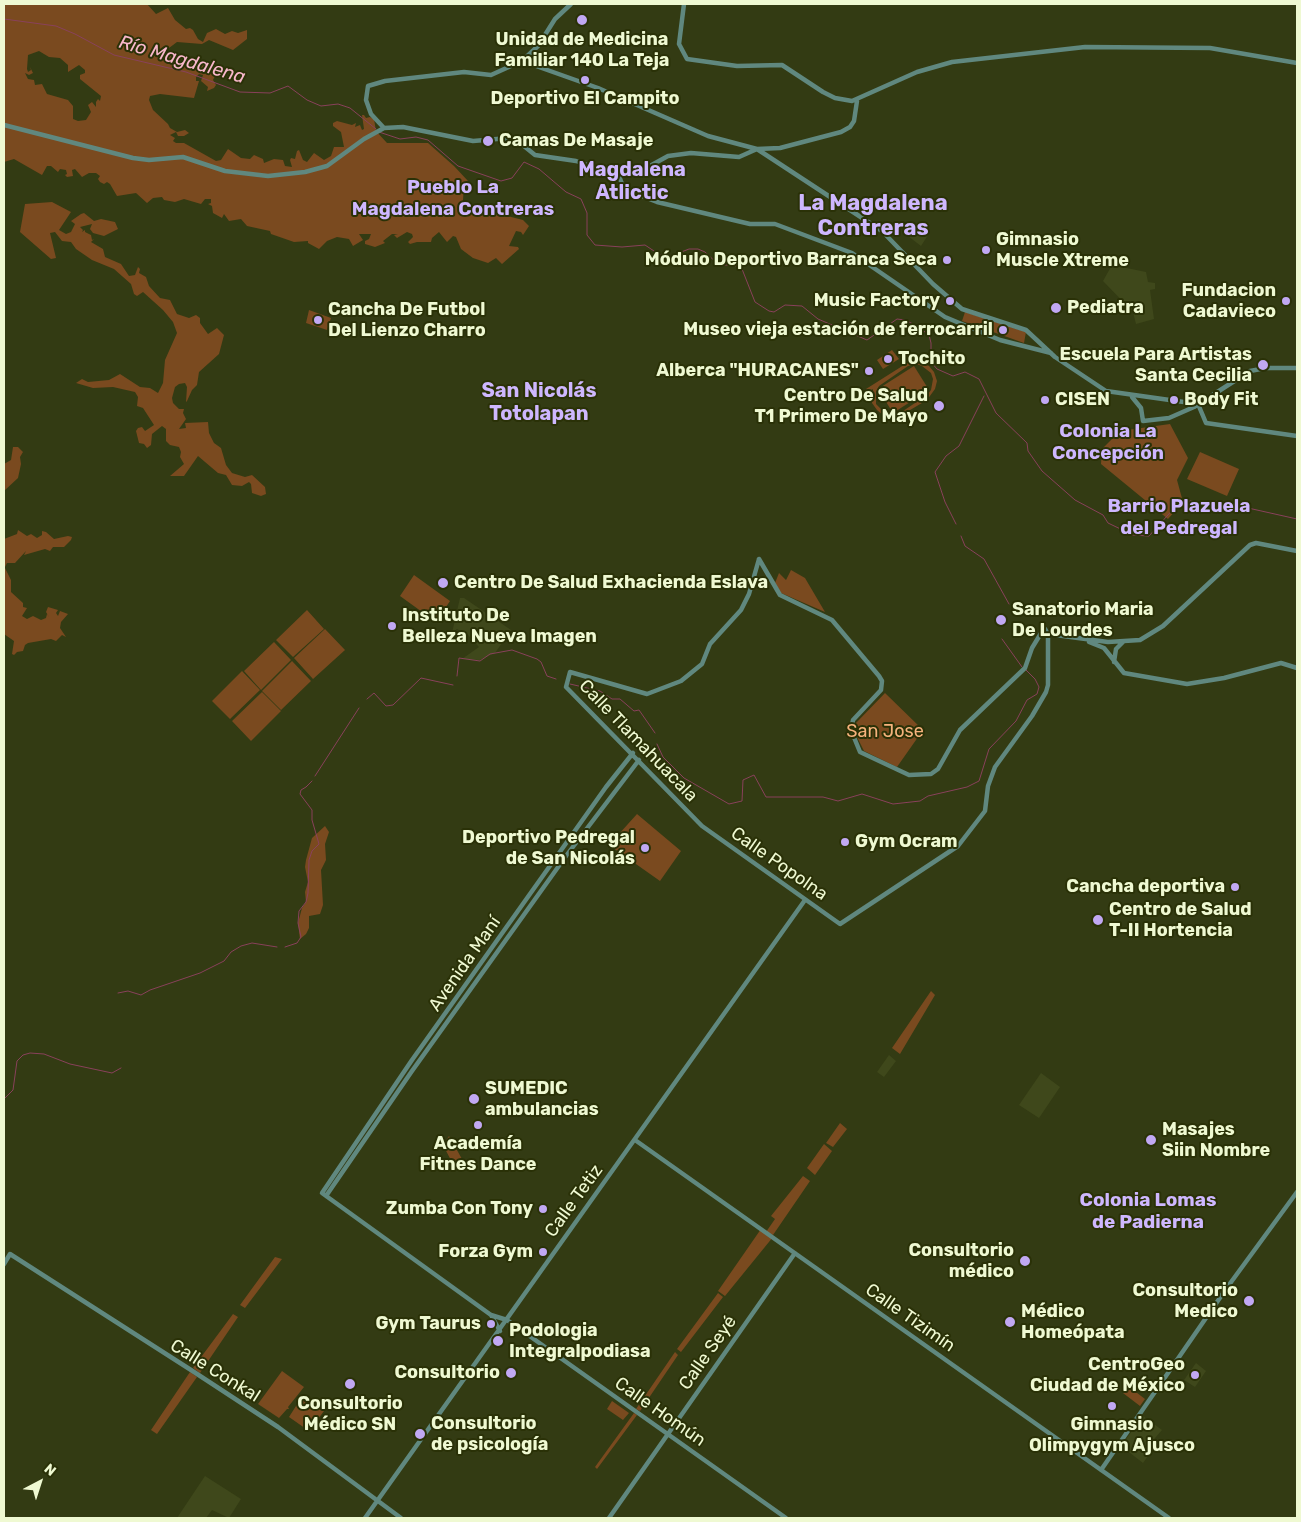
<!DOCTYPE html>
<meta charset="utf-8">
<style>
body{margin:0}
#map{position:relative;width:1301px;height:1522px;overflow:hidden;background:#333b13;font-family:Rubik,sans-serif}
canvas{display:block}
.frame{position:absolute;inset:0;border:5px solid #eff9d2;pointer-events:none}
.north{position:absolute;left:15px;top:1457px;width:50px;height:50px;-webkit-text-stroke:4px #2a3107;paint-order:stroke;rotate:40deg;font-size:14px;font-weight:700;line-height:20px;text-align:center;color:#eff9d2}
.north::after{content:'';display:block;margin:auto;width:18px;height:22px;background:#eff9d2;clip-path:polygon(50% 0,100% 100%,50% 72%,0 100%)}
</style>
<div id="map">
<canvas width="1301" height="1522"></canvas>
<div class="frame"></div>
<div class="north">N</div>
</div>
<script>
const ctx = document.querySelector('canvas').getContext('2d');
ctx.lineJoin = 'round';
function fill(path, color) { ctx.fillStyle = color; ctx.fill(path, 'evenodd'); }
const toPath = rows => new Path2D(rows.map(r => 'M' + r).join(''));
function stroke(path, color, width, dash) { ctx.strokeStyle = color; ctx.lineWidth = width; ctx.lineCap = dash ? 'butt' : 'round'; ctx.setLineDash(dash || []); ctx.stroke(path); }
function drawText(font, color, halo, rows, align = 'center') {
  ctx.font = font + ' Rubik,sans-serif'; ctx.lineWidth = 4; ctx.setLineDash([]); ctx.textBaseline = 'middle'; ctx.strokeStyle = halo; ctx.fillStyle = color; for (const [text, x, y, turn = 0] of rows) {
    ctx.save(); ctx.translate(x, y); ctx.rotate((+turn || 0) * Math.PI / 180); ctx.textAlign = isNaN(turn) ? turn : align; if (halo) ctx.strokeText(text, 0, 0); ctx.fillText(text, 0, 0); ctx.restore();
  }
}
fill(toPath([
 [910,221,930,232,921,246,904,233,906,224],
 [1112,265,1146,272,1148,282,1155,283,1155,289,1150,290,1154,319,1136,324,1133,312,1103,281],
 [460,598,464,598,511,630,495,653,480,660,462,659,479,647,468,635,457,629,452,633],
 [889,1055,896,1061,884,1077,877,1072],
 [1041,1073,1060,1087,1039,1118,1019,1105],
 [1196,1363,1206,1371,1195,1387,1184,1380],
 [1143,1416,1162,1430,1149,1445,1153,1449,1143,1463,1121,1446],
 [205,1476,241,1499,229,1518,212,1510,206,1518,177,1518]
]), '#3f481b');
fill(toPath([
 [4,4,147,4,156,14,168,8,175,20,186,29,190,28,193,30,198,39,203,42,207,33,216,29,225,34,232,31,238,33,247,30,247,39,233,50,209,40,202,44,177,42,165,51,182,64,185,63,187,56,189,57,187,63,189,65,193,63,194,60,203,62,215,76,213,80,216,85,214,88,207,91,208,87,201,81,203,75,199,74,196,77,196,81,199,81,194,98,160,94,150,96,149,100,153,110,168,124,170,128,177,132,185,130,189,133,184,136,178,136,176,132,170,135,175,138,173,141,176,143,184,143,216,161,221,160,228,149,241,158,250,159,254,155,263,159,264,163,274,159,283,160,285,166,292,167,290,160,291,158,295,159,297,151,299,150,303,160,307,162,314,153,324,160,331,156,334,147,344,147,341,132,333,126,333,123,337,121,352,125,356,123,355,127,360,125,362,130,364,129,362,115,364,115,366,118,370,117,374,119,376,131,387,143,428,143,454,166,468,181,464,187,462,212,472,207,523,220,529,226,523,235,521,232,516,231,509,246,518,247,519,249,502,264,496,258,488,263,473,258,461,249,456,237,453,236,447,242,439,232,432,238,431,242,417,242,410,244,408,242,413,237,412,234,407,232,397,238,394,235,398,234,392,234,383,241,385,243,375,247,365,244,365,241,369,239,371,234,359,234,363,240,353,246,349,239,337,237,327,241,319,249,308,243,308,241,294,242,271,234,270,231,247,226,241,219,229,221,224,214,222,218,213,213,212,206,208,204,211,203,211,199,205,199,201,204,184,199,175,202,164,200,162,197,153,198,147,203,136,193,117,196,110,184,107,182,104,184,100,182,98,179,100,176,96,173,89,173,82,177,75,169,72,170,73,176,67,177,65,175,67,174,66,170,60,169,58,172,51,166,47,166,42,175,14,159,4,162],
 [39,51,49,57,60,58,68,65,68,72,79,65,85,70,85,73,80,75,80,79,101,96,100,101,98,99,96,102,96,107,92,102,88,105,91,112,86,120,78,121,73,119,73,106,68,100,47,94,42,84,35,85,34,80,28,79,25,73,29,75,33,73,30,67,31,70,28,72,27,69,28,55],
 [52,202,71,212,59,230,66,234,71,232,75,224,71,221,81,214,84,213,94,221,101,219,115,222,118,229,104,236,93,233,90,229,92,224,80,227,83,230,82,232,85,230,85,232,91,235,92,240,94,239,91,242,103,249,105,257,121,264,129,276,135,275,138,267,140,269,139,273,146,277,149,286,160,298,170,300,177,314,189,318,196,315,200,318,200,323,208,334,217,328,224,335,219,354,199,372,197,385,192,390,187,401,186,402,187,387,185,383,179,384,175,387,172,398,173,403,179,409,184,409,183,413,186,419,179,429,186,428,185,423,208,422,209,433,214,443,221,448,226,465,232,473,245,477,252,475,265,487,266,494,261,496,252,493,251,484,249,482,242,486,232,485,226,475,218,473,198,456,184,476,170,476,184,464,180,457,181,452,179,447,170,445,166,441,166,429,162,426,152,434,151,445,147,448,144,444,139,443,136,431,138,428,142,427,145,431,154,425,143,408,137,406,138,397,135,392,113,387,93,388,76,383,82,379,88,382,109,380,120,374,140,387,150,388,158,393,163,383,165,360,177,333,173,322,163,310,143,292,137,296,134,294,131,284,114,269,92,260,76,249,71,242,62,241,55,232,50,233,56,258,51,259,20,232,25,204],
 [309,310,331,318,327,330,306,323],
 [965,312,1026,332,1024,343,962,321],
 [892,350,899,359,883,369,877,360],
 [915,358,917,361,929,366,934,372,937,381,935,389,927,400,900,416,893,418,884,416,877,410,872,403,873,389,868,392,866,389],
 [916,364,922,366,931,373,933,379,931,390,927,395,900,413,885,413,876,404,876,392,879,386,908,366],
 [914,366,929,390,893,413,878,389],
 [1170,424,1188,458,1177,480,1183,502,1168,519,1101,464,1102,449,1120,431],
 [13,447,18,447,23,452,20,457,21,464,18,478,4,491,4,464,11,460],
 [1200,452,1239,469,1227,496,1187,479],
 [18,530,27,536,31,534,37,538,42,535,42,531,46,532,54,539,68,536,72,537,71,540,64,547,53,547,50,551,45,549,24,555,26,551,15,563,7,563,5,567,4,539,17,534],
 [5,568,11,580,11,592,23,603,23,607,27,608,22,616,27,619,33,616,41,620,46,618,47,614,49,617,46,612,48,607,58,610,56,613,58,616,60,611,68,614,61,622,60,628,66,637,62,635,56,641,51,639,28,643,25,645,23,651,17,652,14,655,12,654,14,641,4,634],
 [791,570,805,578,825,612,781,593,775,583,779,573,786,580],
 [414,575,450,601,436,622,400,596],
 [307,610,324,629,293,657,276,640],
 [325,629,345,650,313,679,294,658],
 [274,642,291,660,261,690,244,671],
 [292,661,311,681,281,710,262,691],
 [242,671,260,690,230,719,212,701],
 [262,692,281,711,251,741,232,721],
 [885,693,923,730,897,767,864,751,853,729,855,724],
 [637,814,681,851,660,881,609,845],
 [325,826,329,832,325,844,326,860,321,870,323,905,320,914,309,916,309,928,306,934,300,939,298,923,302,908,306,902,305,892,308,882,305,867,306,860,312,838],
 [931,991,935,995,900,1054,892,1048],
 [840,1123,847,1129,833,1147,826,1143],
 [449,1136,462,1159,455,1168,443,1145],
 [824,1144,832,1151,815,1175,807,1168],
 [803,1176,810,1181,773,1235,766,1232,775,1219,771,1216],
 [761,1229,773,1237,725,1296,718,1291],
 [275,1257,282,1259,245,1308,240,1305],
 [718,1293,723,1297,681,1352,677,1349],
 [233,1314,238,1317,200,1373,193,1368],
 [675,1352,678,1355,640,1411,636,1409],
 [282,1371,304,1387,288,1407,289,1409,287,1409,279,1418,258,1404],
 [190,1372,197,1377,157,1434,151,1430],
 [1128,1386,1145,1399,1140,1406,1123,1393],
 [303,1395,324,1411,309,1431,289,1417],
 [612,1401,629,1413,623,1420,607,1409],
 [634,1413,637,1415,597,1469,595,1467]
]), '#7a4a1f');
stroke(toPath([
 [4,19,56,26,75,34,114,55,186,72,240,92,270,93,288,86,307,100,321,106,338,104,350,108,376,129],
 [379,132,400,139,416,137,428,140,458,166,501,181,512,178,524,162,539,169,566,192,581,199,587,213,587,235,595,245,622,247,645,245,660,255,671,256,689,249,698,249,705,252,719,265,734,265,742,269,755,302,769,311,774,312,785,305,802,306,818,319,867,340,897,319,905,320,917,326,929,335,931,343,931,362,937,369,953,376,965,372,979,379,996,413,1027,443,1028,451,1042,471,1075,500,1103,515,1108,523,1133,535,1149,536,1176,506,1181,502,1191,501,1217,506,1248,508,1297,519],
 [956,524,945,502,935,472,946,456,959,446,984,396],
 [961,536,965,546,984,559,1009,604],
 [1002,639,1022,667],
 [457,676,459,658,480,661,490,654,512,650,537,659,541,662,547,676,556,679],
 [570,684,600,691,612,699,620,699,634,711,639,710,655,733],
 [367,699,374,693,386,706,393,705,421,678,453,685],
 [657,744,663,757,684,778,729,804,742,801,743,780,754,775,766,797,823,797,838,801,862,794,893,804,920,801,928,796,967,787,979,781,989,749,1016,721,1027,700,1037,694,1039,687,1035,679,1025,669],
 [315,776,359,708],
 [285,947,297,943,301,937,298,923,299,911,306,902,308,893,309,860,312,851,319,844,312,820,312,810,300,794,301,790,306,787,312,781],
 [118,993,128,991,141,995,150,990,200,973,224,961,231,952,241,946,252,943,277,947],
 [4,1099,13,1090,17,1061,23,1055,30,1053,44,1054,70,1064,112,1073,121,1068]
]), '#89415b', 1);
stroke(toPath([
 [684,4,679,44,687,59,737,66,782,65,823,92,835,98,852,101,917,72,952,62,1085,47,1210,48,1297,63],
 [522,61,598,88,708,136,757,149,882,231,933,284,962,309,1026,330,1055,357,1106,391,1198,404],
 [4,125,133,158,149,160,183,157,225,171,268,176,305,172,327,166,364,139,384,128,403,127,473,141,509,138,519,142,535,155,576,161,619,176],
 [384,128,371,114,366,100,368,86,385,81,464,72,491,75,522,61,538,46,555,19,571,4],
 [619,176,624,189,657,202,750,224,775,224,852,253,945,317,1000,340,1051,353],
 [619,176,626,170,648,167,668,156,691,153,739,157,757,149,780,148,841,132,850,127,854,121,857,101],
 [1132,397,1141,408,1143,421,1169,418,1194,407,1250,371,1266,368,1297,368],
 [1198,404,1206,423,1297,436],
 [759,559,780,595,832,620,879,676,882,681,881,690,853,720,851,730,860,752,909,775,931,774,938,769,960,730,1025,668,1032,648,1043,630,1045,629,1048,634,1048,685,1046,692,1032,716,995,767,988,786,985,811,958,846,840,924,702,826,566,687,570,672,647,694,681,681,702,664,710,644,741,610,749,594,759,559],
 [1048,634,1108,642,1140,640,1163,626,1250,545,1256,543,1297,551],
 [1089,642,1104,648,1124,673,1187,684,1224,678,1281,663,1297,668],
 [1114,662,1116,649,1123,642],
 [633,753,606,787,412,1060,322,1193,491,1315,507,1320,786,1518],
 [635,1140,1169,1518],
 [326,1196,412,1071,566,856,639,760],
 [4,1264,10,1254,191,1370,278,1427,401,1518],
 [491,1315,500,1331],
 [1101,1470,1226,1289,1297,1192],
 [365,1518,805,900],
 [609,1518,795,1253]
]), '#60887f', 4.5);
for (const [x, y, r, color] of [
 [582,20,6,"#c1a8f3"],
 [585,80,5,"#c1a8f3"],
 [488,141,6,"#c1a8f3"],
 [986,250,5,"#c1a8f3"],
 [947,260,5,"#c1a8f3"],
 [950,301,5,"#c1a8f3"],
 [1286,301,5,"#c1a8f3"],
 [1056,308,6,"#c1a8f3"],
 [318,320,5,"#c1a8f3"],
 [1003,330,5,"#c1a8f3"],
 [888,359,5,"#c1a8f3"],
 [1263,365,6,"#c1a8f3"],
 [869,371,5,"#c1a8f3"],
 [1045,400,5,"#c1a8f3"],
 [1174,400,5,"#c1a8f3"],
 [939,406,6,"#c1a8f3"],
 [443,583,6,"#c1a8f3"],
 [1001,620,6,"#c1a8f3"],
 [392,626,5,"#c1a8f3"],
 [845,842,5,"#c1a8f3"],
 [645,848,5,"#c1a8f3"],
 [1235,887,5,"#c1a8f3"],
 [1098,920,6,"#c1a8f3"],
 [474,1099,6,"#c1a8f3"],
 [478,1125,5,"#c1a8f3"],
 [1151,1140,6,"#c1a8f3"],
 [543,1209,5,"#c1a8f3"],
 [543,1252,5,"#c1a8f3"],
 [1025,1261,6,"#c1a8f3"],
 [1249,1301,6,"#c1a8f3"],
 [1010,1322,6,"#c1a8f3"],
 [491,1324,5,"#c1a8f3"],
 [498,1341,6,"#c1a8f3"],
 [511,1373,6,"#c1a8f3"],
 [1195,1375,5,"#c1a8f3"],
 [350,1384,6,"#c1a8f3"],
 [1112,1406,5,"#c1a8f3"],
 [420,1434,6,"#c1a8f3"]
]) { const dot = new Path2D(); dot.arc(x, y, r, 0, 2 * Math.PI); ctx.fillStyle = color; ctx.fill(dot); stroke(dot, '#2a3107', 2); }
drawText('bold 18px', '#eff9d2', '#2a3107', [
 ["Unidad de Medicina",582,40,"center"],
 ["Familiar 140 La Teja",582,61,"center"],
 ["Deportivo El Campito",585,99,"center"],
 ["Camas De Masaje",499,141],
 ["Gimnasio",996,240],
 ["Muscle Xtreme",996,261],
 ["Módulo Deportivo Barranca Seca",937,260,"right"],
 ["Fundacion",1276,291,"right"],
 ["Cadavieco",1276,312,"right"],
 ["Music Factory",940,301,"right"],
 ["Pediatra",1067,308],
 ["Cancha De Futbol",328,310],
 ["Del Lienzo Charro",328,331],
 ["Museo vieja estación de ferrocarril",993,330,"right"],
 ["Escuela Para Artistas",1252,355,"right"],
 ["Santa Cecilia",1252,376,"right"],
 ["Tochito",898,359],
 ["Alberca \"HURACANES\"",859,371,"right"],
 ["Centro De Salud",928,396,"right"],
 ["T1 Primero De Mayo",928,417,"right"],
 ["CISEN",1055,400],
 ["Body Fit",1184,400],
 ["Centro De Salud Exhacienda Eslava",454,583],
 ["Sanatorio Maria",1012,610],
 ["De Lourdes",1012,631],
 ["Instituto De",402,616],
 ["Belleza Nueva Imagen",402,637],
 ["Deportivo Pedregal",635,838,"right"],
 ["de San Nicolás",635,859,"right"],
 ["Gym Ocram",855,842],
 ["Cancha deportiva",1225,887,"right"],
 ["Centro de Salud",1109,910],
 ["T-II Hortencia",1109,931],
 ["SUMEDIC",485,1089],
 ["ambulancias",485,1110],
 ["Masajes",1162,1130],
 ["Siin Nombre",1162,1151],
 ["Academía",478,1144,"center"],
 ["Fitnes Dance",478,1165,"center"],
 ["Zumba Con Tony",533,1209,"right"],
 ["Consultorio",1014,1251,"right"],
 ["médico",1014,1272,"right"],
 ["Forza Gym",533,1252,"right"],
 ["Consultorio",1238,1291,"right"],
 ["Medico",1238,1312,"right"],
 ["Médico",1021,1312],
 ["Homeópata",1021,1333],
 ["Gym Taurus",481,1324,"right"],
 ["Podologia",509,1331],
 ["Integralpodiasa",509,1352],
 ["CentroGeo",1185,1365,"right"],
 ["Ciudad de México",1185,1386,"right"],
 ["Consultorio",500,1373,"right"],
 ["Consultorio",350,1404,"center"],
 ["Médico SN",350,1425,"center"],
 ["Consultorio",431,1424],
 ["de psicología",431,1445],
 ["Gimnasio",1112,1425,"center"],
 ["Olimpygym Ajusco",1112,1446,"center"]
], 'left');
drawText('18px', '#f7b37d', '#2a3107', [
 ["San Jose",885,732]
]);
drawText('18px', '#eff9d2', '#2a3107', [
 ["Calle Tlamahuacala",638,741,46],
 ["Calle Popolna",779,864,35],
 ["Avenida Maní",465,964,-55],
 ["Calle Tetiz",574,1201,-54],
 ["Calle Tizimín",910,1318,35],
 ["Calle Seyé",708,1353,-55],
 ["Calle Conkal",215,1371,32],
 ["Calle Homún",660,1412,35]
]);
drawText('italic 19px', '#f9b8cc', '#2a3107', [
 ["Río Magdalena",182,60,16]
]);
drawText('bold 19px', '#ceb7fe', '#2a3107', [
 ["Pueblo La",453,188],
 ["Magdalena Contreras",453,210],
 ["Colonia La",1108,432],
 ["Concepción",1108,454],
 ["Barrio Plazuela",1179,507],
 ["del Pedregal",1179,529],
 ["Colonia Lomas",1148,1201],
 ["de Padierna",1148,1223]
]);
drawText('bold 20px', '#ceb7fe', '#2a3107', [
 ["Magdalena",632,170],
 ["Atlictic",632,193],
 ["San Nicolás",539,391],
 ["Totolapan",539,414]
]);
drawText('bold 22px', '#ceb7fe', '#2a3107', [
 ["La Magdalena",873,204],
 ["Contreras",873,229]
]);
</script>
